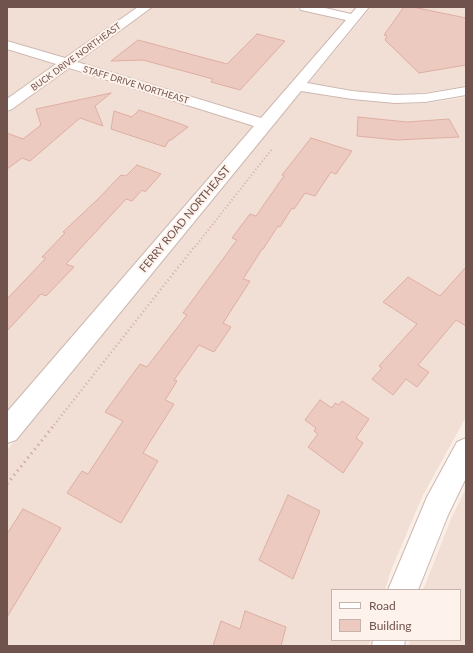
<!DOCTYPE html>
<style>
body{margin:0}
#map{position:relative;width:473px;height:653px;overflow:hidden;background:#faefe6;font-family:Lato,sans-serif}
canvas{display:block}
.frame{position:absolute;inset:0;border:8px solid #71534d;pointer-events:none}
.legend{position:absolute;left:331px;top:589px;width:130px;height:52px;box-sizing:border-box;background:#fdf3ec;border:1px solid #c5b3ac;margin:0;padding:5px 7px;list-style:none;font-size:12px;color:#71534d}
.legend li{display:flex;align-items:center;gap:8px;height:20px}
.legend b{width:20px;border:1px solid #c5b3ac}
</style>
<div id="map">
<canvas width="473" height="653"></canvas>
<div class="frame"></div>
<ul class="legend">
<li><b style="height:5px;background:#fff"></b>Road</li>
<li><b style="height:11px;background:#edcac0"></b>Building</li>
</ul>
</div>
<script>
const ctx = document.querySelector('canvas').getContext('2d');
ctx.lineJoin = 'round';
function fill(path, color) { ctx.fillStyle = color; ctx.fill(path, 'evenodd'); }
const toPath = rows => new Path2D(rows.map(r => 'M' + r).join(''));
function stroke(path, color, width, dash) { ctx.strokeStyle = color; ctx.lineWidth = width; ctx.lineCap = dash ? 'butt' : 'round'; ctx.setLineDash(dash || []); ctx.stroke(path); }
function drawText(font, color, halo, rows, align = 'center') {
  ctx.font = font + ' Lato,sans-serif'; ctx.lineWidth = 4; ctx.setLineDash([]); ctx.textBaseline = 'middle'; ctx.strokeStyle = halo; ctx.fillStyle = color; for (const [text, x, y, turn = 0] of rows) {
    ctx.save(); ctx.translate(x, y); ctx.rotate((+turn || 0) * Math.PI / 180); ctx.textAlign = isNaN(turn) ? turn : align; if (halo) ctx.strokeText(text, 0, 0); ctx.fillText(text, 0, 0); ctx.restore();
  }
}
fill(toPath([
 [7,7,138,7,66,58,7,40],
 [153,7,289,7,345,20,293,80,291,80,290,84,262,117,78,62],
 [371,7,466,7,466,86,422,93,394,94,353,90,309,83],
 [7,50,55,65,7,100],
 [67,69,253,126,7,412,7,113],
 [302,91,352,100,398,104,428,103,466,97,466,417,422,497,390,573,385,590,332,590,332,640,370,640,369,646,7,646,7,450],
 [466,488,466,646,408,646,410,640,460,640,460,590,423,590,451,519]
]), '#f1dfd5');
const building = toPath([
 [404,7,413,7,466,18,466,65,419,73,385,40,387,36,384,35,404,7],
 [257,34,285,41,240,90,211,82,213,79,143,60,111,61,138,40,227,64,257,34],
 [111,93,95,106,103,126,80,118,30,161,22,158,7,169,7,133,23,139,41,125,36,109,111,93],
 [139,110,181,124,188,127,171,140,169,140,165,147,111,129,114,111,132,117,139,110],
 [358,117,407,122,449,119,459,137,397,140,357,136,358,117],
 [311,138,352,151,336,174,331,172,315,196,305,193,294,209,292,208,280,227,278,226,263,249,262,249,243,279,250,281,223,323,231,327,214,352,199,345,174,380,177,381,165,400,174,404,143,453,158,461,121,523,67,493,82,471,88,474,123,421,105,412,140,364,147,367,187,315,183,313,237,240,232,238,250,214,256,216,284,176,282,175,311,138],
 [137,165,161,174,145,192,142,190,132,201,126,199,66,264,74,267,46,296,41,294,7,331,7,299,46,258,42,257,65,233,63,232,98,199,121,175,126,176,137,165],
 [466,267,466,326,456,320,418,365,429,372,417,387,406,379,393,395,372,379,382,368,379,366,417,324,383,302,408,277,440,296,466,267],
 [320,400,332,408,335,403,339,405,342,401,369,419,356,438,363,443,343,473,308,447,318,434,314,431,316,428,305,420,320,400],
 [288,495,320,511,293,579,259,560,288,495],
 [23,509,61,528,7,617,7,534,23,509],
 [245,611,286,627,281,646,213,646,221,621,240,629,245,611]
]);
fill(building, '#edcac0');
stroke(building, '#dfaea2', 1);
const minor = toPath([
 [138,7,152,7,77,62,261,118,346,20,301,10,299,7,321,7,351,14,357,7,369,7,307,83,352,91,395,95,425,94,466,87,466,95,425,102,395,103,352,99,301,91,16,440,7,443,7,412,254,126,69,68,12,109,7,111,7,99,56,64,7,49,7,41,65,58,138,7],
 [466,438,466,478,448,515,418,590,388,590,427,497,457,442,466,438],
 [373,640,405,640,404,646,372,646,373,640]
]);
stroke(minor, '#cdb7b0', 2);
stroke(toPath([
 [195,247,272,149]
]), '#d2ada3', 2, [1, 2.5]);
stroke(toPath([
 [54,425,195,246]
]), '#d2ada3', 2.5, [1, 3]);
stroke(toPath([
 [7,484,55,424]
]), '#d2ada3', 3, [1.5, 4]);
fill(minor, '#fff');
drawText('9px', '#71534d', '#fdf3ec', [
 ["BUCK DRIVE NORTHEAST",76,57,-36],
 ["STAFF DRIVE NORTHEAST",136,85,17]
]);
drawText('11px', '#71534d', '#fdf3ec', [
 ["FERRY ROAD NORTHEAST",185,219,-50]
]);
</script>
